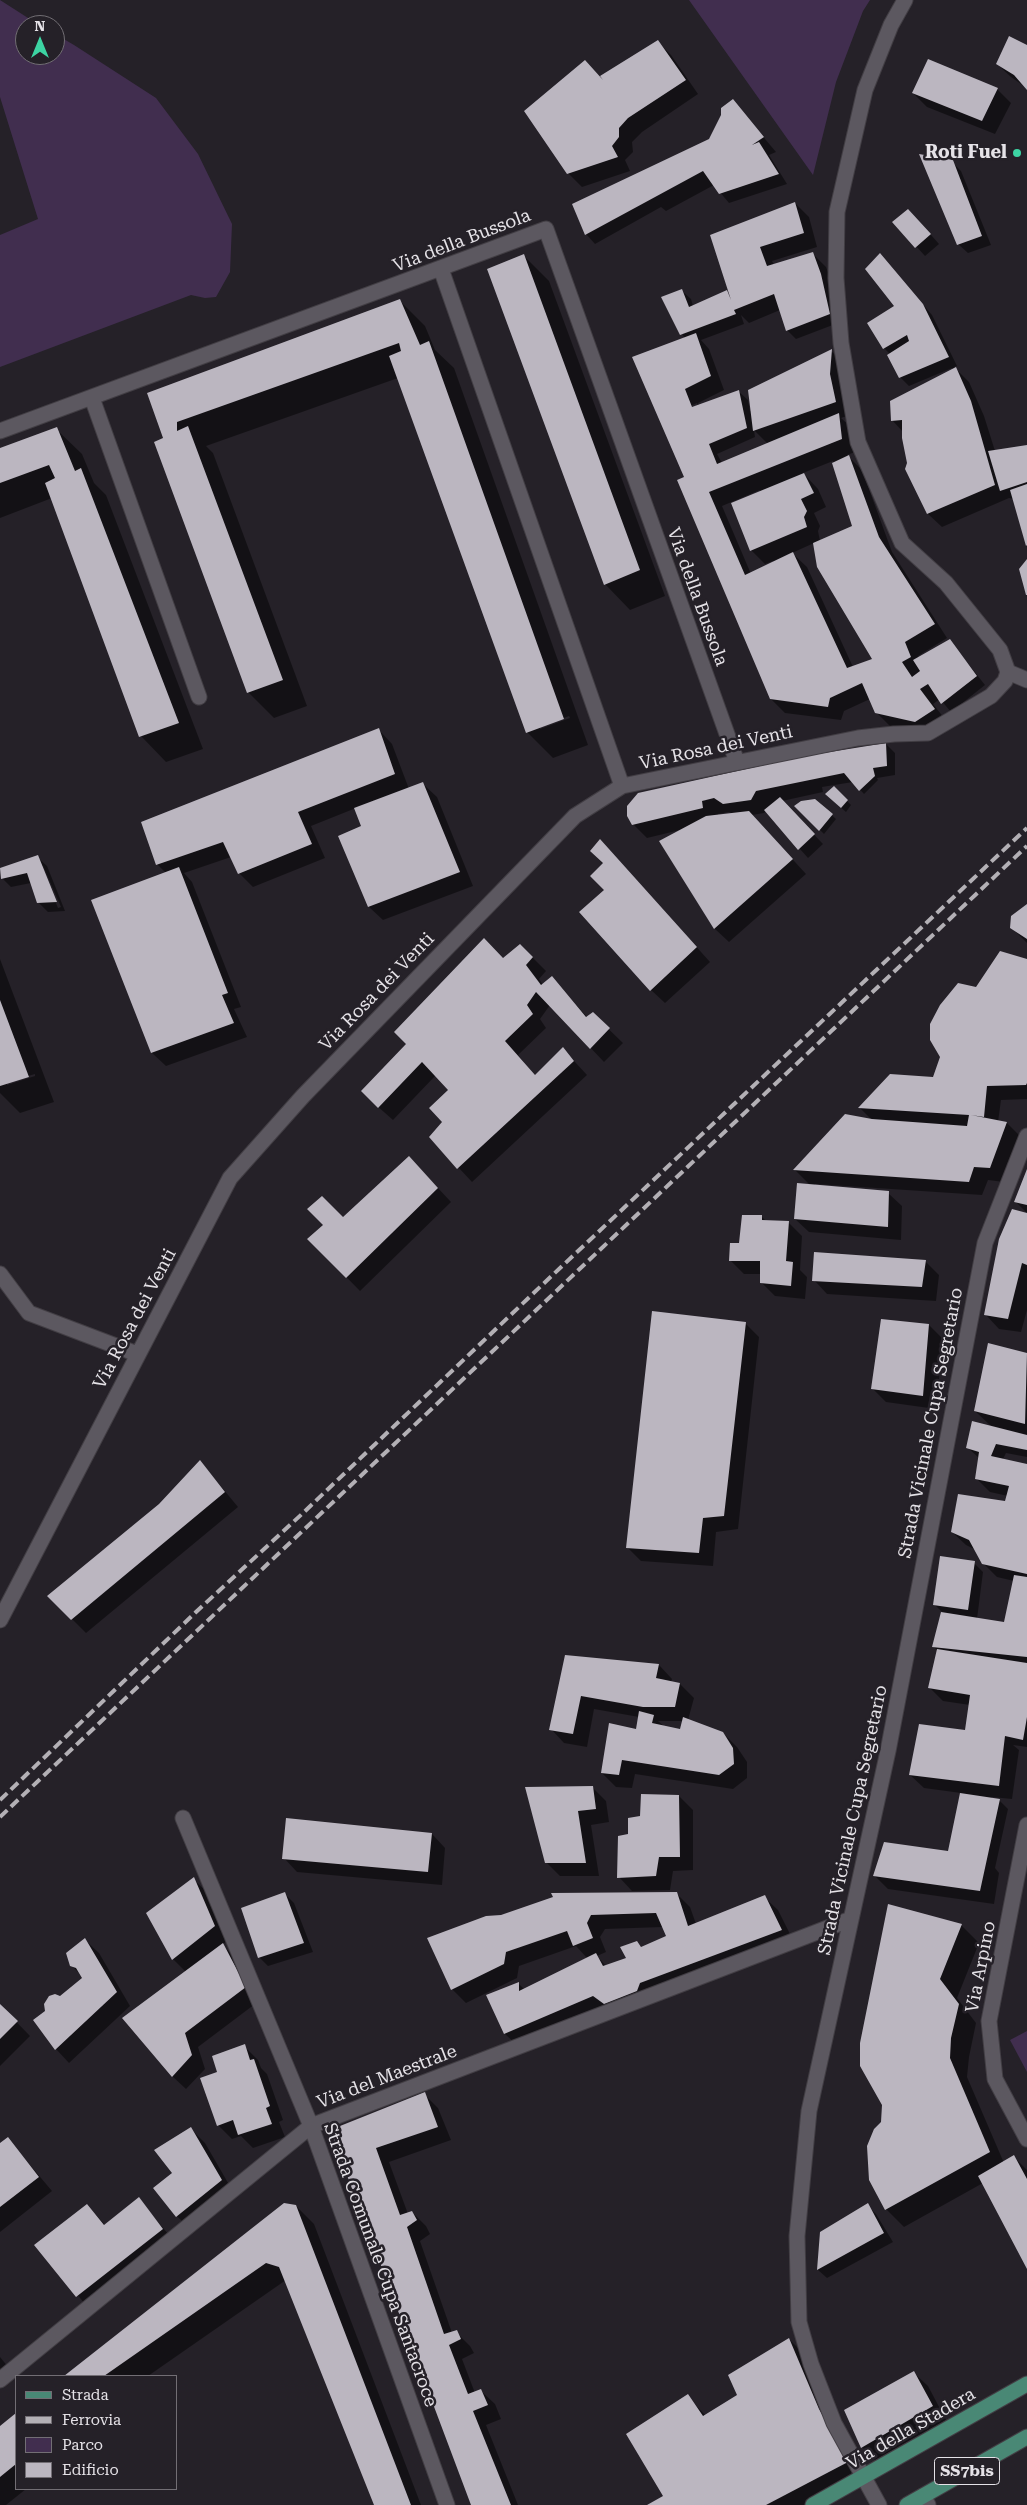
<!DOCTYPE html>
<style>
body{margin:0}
#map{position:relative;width:1027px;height:2505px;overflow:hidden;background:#252128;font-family:"Roboto Serif",serif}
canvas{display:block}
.legend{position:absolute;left:15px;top:2375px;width:162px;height:115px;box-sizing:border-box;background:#252128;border:1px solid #726e74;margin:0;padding:6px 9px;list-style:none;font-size:15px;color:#e5e2e7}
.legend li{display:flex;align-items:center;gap:10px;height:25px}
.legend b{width:25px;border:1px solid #726e74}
.north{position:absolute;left:15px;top:15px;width:50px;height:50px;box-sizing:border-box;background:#252128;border:1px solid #726e74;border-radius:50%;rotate:0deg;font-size:14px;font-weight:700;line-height:20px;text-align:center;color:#e5e2e7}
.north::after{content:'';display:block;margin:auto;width:18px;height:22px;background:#3dd4a3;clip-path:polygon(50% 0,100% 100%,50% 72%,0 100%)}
</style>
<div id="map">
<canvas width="1027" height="2505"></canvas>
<ul class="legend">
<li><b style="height:6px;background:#498875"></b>Strada</li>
<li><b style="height:6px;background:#b3b0b5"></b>Ferrovia</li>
<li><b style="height:14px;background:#412e4f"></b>Parco</li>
<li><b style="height:14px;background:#bbb6c0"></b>Edificio</li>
</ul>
<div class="north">N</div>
</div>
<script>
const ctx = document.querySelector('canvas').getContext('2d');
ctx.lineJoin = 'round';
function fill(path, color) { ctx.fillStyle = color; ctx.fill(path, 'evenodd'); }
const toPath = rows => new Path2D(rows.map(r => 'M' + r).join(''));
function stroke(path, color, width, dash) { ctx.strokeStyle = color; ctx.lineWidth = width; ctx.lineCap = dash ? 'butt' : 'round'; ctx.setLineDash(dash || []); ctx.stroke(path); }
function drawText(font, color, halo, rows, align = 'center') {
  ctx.font = font + ' "Roboto Serif",serif'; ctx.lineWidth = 5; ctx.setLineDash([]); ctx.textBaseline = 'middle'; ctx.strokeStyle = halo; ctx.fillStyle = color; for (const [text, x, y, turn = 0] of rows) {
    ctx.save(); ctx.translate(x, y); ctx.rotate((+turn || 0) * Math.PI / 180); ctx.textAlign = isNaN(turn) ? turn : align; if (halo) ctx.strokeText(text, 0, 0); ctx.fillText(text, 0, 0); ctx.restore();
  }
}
fill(toPath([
 [0,0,39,25,25,25,25,55,55,55,55,34,74,45,156,98,198,154,232,224,230,272,216,297,205,298,191,295,0,367,0,235,38,219,0,97],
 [689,0,870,0,863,11,836,82,813,175],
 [1027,2031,1027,2072,1010,2040]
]), '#412e4f');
fill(toPath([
 [657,41,671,55,698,94,642,132,632,142,633,152,625,160,630,171,582,187,568,173,600,77],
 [1027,46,1027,88,1011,77,997,64],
 [997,89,1011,103,995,134,927,107,913,93],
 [733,101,776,152,769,155,787,184,729,203,714,185,666,211,661,207,595,244,586,234,574,205,710,140],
 [952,162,961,171,991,245,968,253,958,244],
 [795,203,809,217,817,247,772,261,774,265,812,253,826,267,834,288,838,323,796,339,787,330,780,310,749,323,741,315,744,324,701,340,709,349,724,390,698,403,699,405,738,391,748,400,750,411,752,411,831,351,845,364,849,415,841,418,852,428,855,452,847,455,862,470,892,552,947,638,918,656,919,658,950,641,985,685,951,712,940,699,933,704,948,723,929,735,890,726,876,712,870,699,844,711,841,720,785,713,771,699,686,478,662,421,685,339,662,297,681,290,691,299,693,306,726,291,731,296,711,236],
 [697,403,698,405,666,417],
 [754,430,768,444,722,463,717,454,755,437],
 [833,461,853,527,820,541,818,531,820,526,814,513,826,507,818,489,803,473],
 [760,490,751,550,765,564,773,561,774,563,751,574,722,506],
 [814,543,873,659,853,667,807,567,792,553],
 [917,219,939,244,925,256,894,222],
 [523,255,549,281,665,596,630,610,605,584],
 [888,264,932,315,957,366,954,367,969,382,984,416,995,451,1027,446,1027,543,1014,499,1009,498,942,527,928,514,907,468,908,463,903,432,892,420,953,370,952,368,909,386,900,377,891,355,884,348,896,306],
 [400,301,425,326,435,350,454,368,588,745,553,758,527,732,398,378,206,446,213,453,307,706,274,718,248,692,148,394],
 [569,716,570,718,540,729,540,727],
 [56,429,82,454,94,483,106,495,203,749,166,762,141,736,52,498,0,518,0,449],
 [379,730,392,744,409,789,423,784,437,797,473,886,383,920,369,907,339,836,362,827,356,808,311,826,325,858,253,887,239,873,231,857,184,873,192,882,241,1007,234,1009,247,1037,166,1066,152,1053,93,901,166,873,157,864],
 [886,744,895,753,895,775,877,778,878,780,864,794,853,782,822,787,823,792,782,801,823,844,808,858,766,811,764,813,752,815,806,874,729,942,715,929,660,842,680,830,647,838,633,824,628,815],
 [729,812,733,814,718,816,718,814],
 [834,788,851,805,846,812,830,798],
 [815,800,836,819,824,834,796,806],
 [591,851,614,855,710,962,665,1003,651,990,606,890,603,864],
 [37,857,47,866,65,911,48,912,38,902,31,883,11,887,2,878],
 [41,866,43,866,61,907,58,908],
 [1027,906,1027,943,1011,927],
 [520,945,546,971,539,979,543,985,552,978,587,1017,593,1014,623,1043,604,1062,550,1005,540,1019,546,1028,518,1055,535,1076,563,1049,587,1075,472,1182,430,1137,443,1122,450,1090,436,1075,393,1120,376,1105,503,959],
 [0,959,54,1102,20,1113,0,1093],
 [35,1074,35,1076,7,1085,7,1082],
 [1027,960,1027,1099,1001,1100,998,1122,1007,1123,1021,1137,1004,1182,988,1180,982,1195,815,1184,815,1186,888,1193,902,1206,901,1240,809,1232,795,1219,811,1186,795,1170,872,1120,860,1108,934,1078,977,988],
 [423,1172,451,1202,360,1291,309,1239],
 [1027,1172,1027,1213,1015,1201],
 [1027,1214,1027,1310,1021,1332,999,1329,986,1315],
 [762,1217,766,1221,788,1222,802,1236,800,1270,807,1277,805,1299,775,1296,761,1282,761,1274,744,1274,730,1260],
 [925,1261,939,1275,936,1301,827,1294,814,1280],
 [746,1324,759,1337,738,1529,716,1532,713,1566,641,1561,627,1547],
 [929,1325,943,1339,936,1409,886,1402,872,1388],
 [989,1345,1027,1354,1027,1457,1006,1453,1003,1459,1027,1465,1027,1747,1013,1745,1019,1750,1012,1799,992,1797,991,1799,999,1800,1008,1809,995,1868,999,1873,994,1904,888,1889,875,1876,953,1854,949,1850,961,1793,924,1788,910,1775,966,1732,970,1705,943,1701,929,1687,938,1651,933,1646,942,1612,934,1604,974,1563,983,1572,977,1619,1008,1624,1014,1581,997,1577,983,1563,976,1550,966,1545,952,1532,1006,1503,1008,1496,990,1492,976,1478,979,1458,968,1448,992,1427,975,1411],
 [200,1461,238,1507,86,1633,49,1596,160,1505],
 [566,1656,659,1665,672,1679,671,1682,680,1684,694,1698,688,1720,723,1733,737,1747,747,1762,747,1778,733,1789,635,1774,632,1788,616,1787,602,1773,637,1731,639,1717,594,1709,587,1747,564,1743,551,1729],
 [658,1721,683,1721,681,1730,665,1727],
 [592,1787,606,1801,609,1822,591,1825,599,1876,560,1876,546,1862],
 [679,1796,693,1810,693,1870,673,1871,670,1890,632,1891,619,1877,629,1835,642,1817],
 [432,1834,445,1848,442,1885,297,1872,284,1858],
 [193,1879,207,1892,228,1940,222,1945,236,1958,259,2001,198,2047,205,2069,186,2089,172,2076,186,1972,173,1959,147,1914],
 [284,1893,294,1903,313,1952,268,1966,259,1957],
 [676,1893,690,1907,696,1924,764,1897,778,1910,795,1944,655,1996,646,1988,648,1993,614,2012,604,2005,605,2010,519,2047,505,2034,488,1996,519,1984,525,1990,587,1958,576,1946,519,1966,517,1978,466,2003,452,1989,429,1939],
 [663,1927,667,1937,642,1948,637,1943,628,1959,606,1966,597,1956,606,1952,600,1937,605,1929],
 [961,1925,979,1943,957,1998,976,2023,969,2057,967,2077,1004,2163,1014,2157,1027,2170,1027,2266,983,2183,904,2227,886,2209,882,2123],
 [85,1940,99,1953,130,2006,69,2063,56,2049,35,2020,84,1978,71,1965],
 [0,2005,30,2036,0,2066],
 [244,2046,258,2060,261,2068,267,2074,283,2120,279,2122,285,2137,253,2148,241,2136,232,2139,218,2125,219,2073],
 [424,2094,438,2108,451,2140,389,2162,408,2214,412,2212,426,2226,430,2234,420,2241,452,2333,456,2332,470,2346,474,2353,462,2359,475,2393,481,2391,495,2404,501,2419,486,2425,518,2505,473,2505,331,2130],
 [191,2129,205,2143,235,2195,190,2229,177,2216,174,2173],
 [8,2139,52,2191,0,2232,0,2144],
 [138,2199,176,2243,90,2310,36,2245,87,2205,105,2225],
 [285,2205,296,2206,314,2224,421,2505,375,2505,286,2280,148,2376,66,2376],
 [867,2205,876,2214,893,2242,827,2278,818,2270,821,2232],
 [789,2339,803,2353,865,2480,818,2505,650,2505,665,2496,687,2396,706,2416,738,2395],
 [0,2357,13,2373,0,2383],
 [914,2373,928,2386,946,2420,875,2460,862,2447],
 [16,2415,16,2489,26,2489,6,2505,0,2505,0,2428]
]), '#0007');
fill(toPath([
 [1009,36,1027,45,1027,90,1014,75,996,64],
 [658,40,686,80,628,118,619,128,619,137,612,146,618,157,567,174,524,111,585,60,603,80,600,76],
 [928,59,998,88,982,121,912,93],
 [733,99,764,137,752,145,759,142,779,174,719,194,703,171,585,235,572,204,709,139,721,115,721,108],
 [919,154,953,160,982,236,957,245],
 [795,202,804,233,760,247,767,266,813,252,821,274,830,314,786,331,774,294,734,310,736,314,680,335,661,297,682,289,689,307,727,290,731,300,710,235],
 [908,209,931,234,915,248,892,222],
 [880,253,923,304,949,357,899,378,887,355,909,341,907,335,883,349,867,323,894,306,865,269],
 [524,254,640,570,604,585,487,269],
 [400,299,420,345,429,341,564,719,526,733,389,356,401,351,399,343,177,422,177,431,188,426,283,680,247,693,154,442,163,438,147,393],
 [696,333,711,376,685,389,692,407,739,390,747,428,709,444,717,464,839,413,842,439,709,492,745,575,793,552,847,668,872,659,817,567,813,543,852,526,832,463,849,455,879,537,935,624,905,642,911,657,902,662,912,677,920,671,913,660,950,639,977,676,941,704,928,684,920,689,935,709,915,722,875,713,862,683,830,698,828,707,770,699,677,480,684,477,632,357],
 [832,349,830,374,836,402,753,431,748,390],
 [956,367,971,401,995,485,927,514,905,469,907,463,902,438,902,420,891,421,890,401],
 [57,427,75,471,81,468,179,723,139,737,45,483,55,478,49,465,0,483,0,448],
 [1027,445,1027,482,1000,491,988,451],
 [804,473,814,493,801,499,807,511,804,517,807,527,750,551,731,503],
 [1027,484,1027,545,1026,546,1010,490],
 [1027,559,1027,595,1026,595,1019,569],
 [379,728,395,774,298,812,312,844,238,874,223,842,156,865,141,822],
 [886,743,887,766,873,768,875,776,859,791,844,773,756,791,751,800,723,804,714,798,702,801,703,808,632,825,627,816,627,806,638,793,805,756],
 [423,782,460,872,368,907,338,836,361,826,354,808],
 [834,786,848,800,841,808,825,794],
 [780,797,815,834,798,850,764,810],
 [815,799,833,814,819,831,794,806,801,801],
 [749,811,793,859,714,929,659,841,706,816],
 [600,839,697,947,650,991,579,912,604,890,590,876,603,863,590,851],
 [38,855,57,902,37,903,27,873,1,879,0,868],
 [179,867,228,993,222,995,234,1023,151,1053,91,900],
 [1027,904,1027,939,1010,928,1011,916],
 [484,938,503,958,520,944,533,957,526,965,541,985,552,976,586,1017,593,1012,610,1028,590,1049,536,992,527,1005,533,1014,505,1041,535,1075,563,1047,574,1061,457,1169,429,1137,442,1122,429,1108,448,1090,422,1062,378,1108,361,1091,406,1044,394,1032],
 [1000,951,1027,959,1027,1083,1026,1085,987,1086,984,1117,971,1115,1007,1122,990,1168,974,1167,969,1182,793,1170,845,1114,872,1119,967,1126,969,1115,858,1108,890,1074,933,1077,940,1057,930,1040,930,1024,940,1005,958,983,976,987],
 [0,1000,29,1077,0,1086],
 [409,1156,438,1188,346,1278,307,1239,323,1225,307,1209,322,1196,343,1217],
 [1027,1169,1027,1205,1014,1202],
 [797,1183,889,1191,888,1227,794,1219],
 [1012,1209,1027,1213,1027,1265,1022,1263,1008,1319,984,1315,999,1239],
 [742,1215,762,1215,762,1220,789,1221,786,1261,793,1262,791,1286,760,1283,760,1261,729,1261,730,1243,739,1243],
 [814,1252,926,1260,922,1287,812,1281],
 [652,1311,746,1322,724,1516,703,1518,699,1553,626,1548],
 [881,1319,929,1324,923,1396,871,1389],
 [988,1343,1027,1353,1025,1424,974,1411],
 [972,1421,1027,1435,1027,1450,996,1444,991,1456,1027,1464,1027,1574,982,1564,969,1540,951,1532,958,1494,1005,1501,1009,1486,975,1479,979,1452,966,1448],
 [200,1460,225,1492,71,1620,47,1596,159,1504],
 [940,1556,975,1561,968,1610,933,1605],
 [1014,1575,1027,1577,1027,1657,932,1647,941,1612,1004,1622],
 [937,1649,1027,1663,1027,1717,1023,1740,1005,1736,999,1786,909,1775,919,1724,965,1730,970,1695,928,1688],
 [565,1655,659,1664,656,1678,680,1683,675,1707,643,1707,581,1696,573,1734,549,1730],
 [639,1711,654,1715,652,1723,680,1729,683,1717,723,1732,733,1748,734,1764,719,1775,622,1760,619,1775,601,1773,609,1723,636,1729],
 [593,1786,596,1809,578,1811,586,1863,545,1863,525,1787],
 [960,1793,1000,1799,980,1891,873,1876,884,1842,948,1851],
 [641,1794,679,1795,680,1857,659,1857,656,1876,617,1878,618,1836,628,1834,628,1818,640,1816],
 [286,1818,432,1833,428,1872,282,1859],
 [194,1877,215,1926,172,1960,146,1913],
 [285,1892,304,1943,258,1958,241,1908],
 [677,1892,688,1926,765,1895,782,1930,640,1983,637,1991,604,2004,593,1996,504,2034,486,1995,519,1982,519,1991,596,1953,603,1966,626,1958,620,1947,637,1941,641,1947,666,1936,656,1913,591,1915,587,1923,593,1938,573,1946,567,1931,506,1952,504,1964,451,1990,427,1938,486,1916,501,1915,553,1897,551,1893],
 [888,1904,962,1924,940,1979,959,2004,951,2038,950,2058,990,2152,885,2210,869,2180,867,2146,874,2129,881,2122,882,2105,860,2066,860,2043],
 [85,1938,117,1992,55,2050,33,2020,45,2011,44,2004,49,1996,55,1994,60,1996,82,1978,76,1968,70,1966,66,1953],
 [223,1943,246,1987,185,2033,192,2055,172,2077,122,2018],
 [0,2004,18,2021,0,2039],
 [245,2044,250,2060,254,2059,270,2106,266,2108,272,2124,238,2135,233,2120,217,2126,200,2078,217,2072,212,2056],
 [425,2092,438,2127,376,2148,400,2215,412,2211,417,2220,407,2227,444,2334,457,2330,461,2339,449,2345,468,2394,481,2389,488,2405,473,2411,511,2505,471,2505,330,2130],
 [191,2127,222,2180,176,2217,153,2188,172,2173,154,2150],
 [8,2137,39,2177,0,2207,0,2143],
 [1014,2155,1027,2179,1027,2269,978,2176],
 [139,2197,163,2229,76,2297,34,2245,87,2204,104,2225],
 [284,2203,296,2205,411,2505,374,2505,279,2267,266,2263,104,2376,64,2376],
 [868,2203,884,2233,817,2270,820,2232],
 [789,2338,819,2409,848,2462,766,2505,647,2505,663,2496,626,2434,688,2394,703,2416,737,2395,728,2375],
 [914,2371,933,2406,861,2448,844,2410],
 [16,2413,16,2464,0,2477,0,2426]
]), '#bbb6c0');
const minor = toPath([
 [905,0,891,25,865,90,837,212,836,278,841,343,858,442,902,543,946,583,1000,650,1008,672],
 [441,269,622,786],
 [92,398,199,697],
 [0,431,546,229,737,762],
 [1008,672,1027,680],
 [0,1274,29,1313,137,1354],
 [0,1620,230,1178,303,1096,575,816,622,786,858,738,894,734,928,733,991,696,1005,681,1008,672],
 [183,1818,311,2126,447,2505],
 [1027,1825,989,2021,995,2079,1027,2139],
 [0,2380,311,2126,851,1919],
 [923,2496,928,2505],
 [879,2505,834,2423,811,2364,799,2322,797,2236,809,2111,888,1751,985,1243,1027,1136]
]);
const major = toPath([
 [813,2505,1027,2384],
 [907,2505,1027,2437]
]);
stroke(minor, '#423e44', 17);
stroke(major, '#423e44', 17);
stroke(minor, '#5c5860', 15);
stroke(major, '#498875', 15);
stroke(toPath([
 [0,1800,196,1612,303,1513,541,1286,1027,828],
 [0,1817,1027,846]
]), '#b3b0b5', 4, [10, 5]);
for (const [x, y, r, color] of [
 [1017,153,5,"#3dd4a3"]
]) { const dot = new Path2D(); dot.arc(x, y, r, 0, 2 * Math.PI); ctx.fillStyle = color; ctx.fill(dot); stroke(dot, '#252128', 2); }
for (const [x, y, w] of [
 [967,2471,65]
]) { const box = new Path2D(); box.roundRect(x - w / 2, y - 13.5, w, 27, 4); ctx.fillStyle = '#252128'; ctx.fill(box); stroke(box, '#e5e2e7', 1); }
drawText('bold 16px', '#e5e2e7', null, [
 ["SS7bis",967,2471]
]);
drawText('bold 18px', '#e5e2e7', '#252128', [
 ["Roti Fuel",1007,153]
], 'right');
drawText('18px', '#e5e2e7', '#252128', [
 ["Via della Bussola",462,241,-21],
 ["Via della Bussola",697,597,70],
 ["Via Rosa dei Venti",716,748,-12],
 ["Via Rosa dei Venti",377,992,-46],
 ["Via Rosa dei Venti",135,1319,-62],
 ["Strada Vicinale Cupa Segretario",931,1423,-79],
 ["Strada Vicinale Cupa Segretario",853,1820,-78],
 ["Via Arpino",981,1967,-79],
 ["Via del Maestrale",387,2077,-21],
 ["Strada Comunale Cupa Santacroce",380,2265,70],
 ["Via della Stadera",911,2429,-30]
]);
</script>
